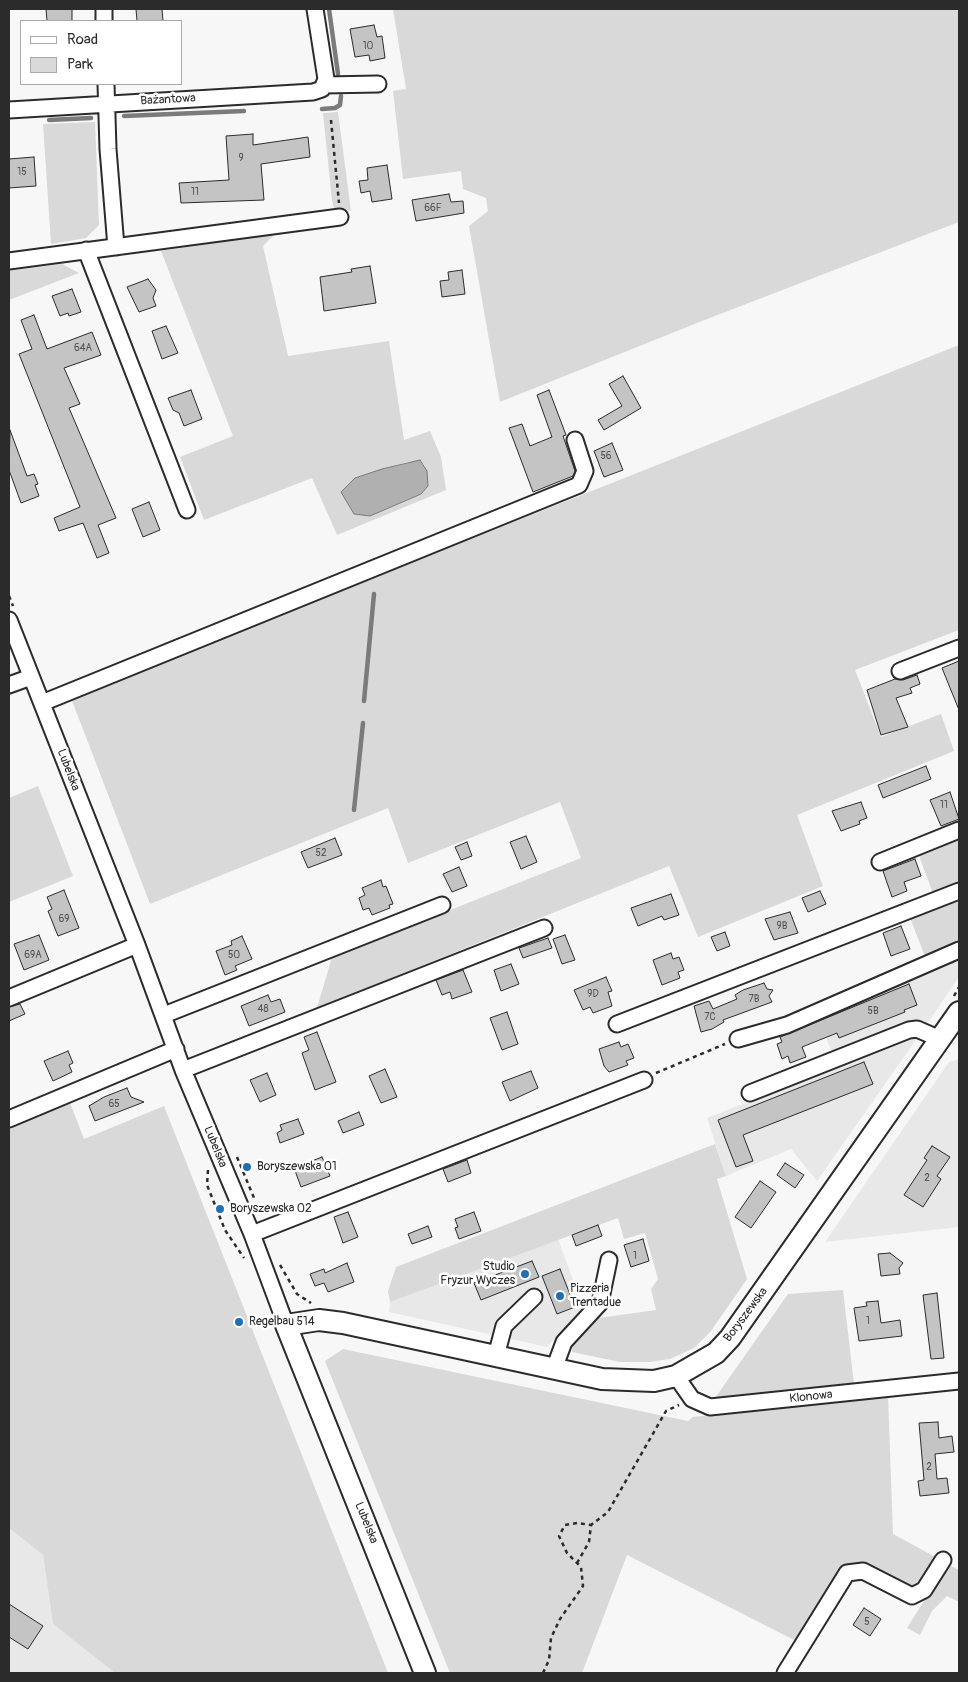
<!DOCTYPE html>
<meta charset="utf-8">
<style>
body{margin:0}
#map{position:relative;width:968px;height:1682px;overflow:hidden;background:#f7f7f7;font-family:Pangolin,sans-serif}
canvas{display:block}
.frame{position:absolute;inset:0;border:10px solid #2b2b2b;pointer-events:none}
.legend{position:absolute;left:20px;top:20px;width:162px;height:65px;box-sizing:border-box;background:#fff;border:1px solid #aaa;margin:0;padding:6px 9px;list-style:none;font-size:15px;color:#2b2b2b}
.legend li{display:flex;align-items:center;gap:10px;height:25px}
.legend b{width:25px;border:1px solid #aaa}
</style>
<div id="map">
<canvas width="968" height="1682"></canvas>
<div class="frame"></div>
<ul class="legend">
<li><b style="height:6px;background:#fff"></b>Road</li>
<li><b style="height:14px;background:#d9d9d9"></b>Park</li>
</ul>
</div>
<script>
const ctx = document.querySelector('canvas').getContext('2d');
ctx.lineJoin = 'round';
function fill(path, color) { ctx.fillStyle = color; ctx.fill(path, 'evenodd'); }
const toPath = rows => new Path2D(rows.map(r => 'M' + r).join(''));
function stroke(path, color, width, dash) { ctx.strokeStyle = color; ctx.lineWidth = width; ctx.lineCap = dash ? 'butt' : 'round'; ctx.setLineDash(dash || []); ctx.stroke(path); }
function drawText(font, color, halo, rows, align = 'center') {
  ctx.font = font + ' Pangolin,sans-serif'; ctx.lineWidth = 5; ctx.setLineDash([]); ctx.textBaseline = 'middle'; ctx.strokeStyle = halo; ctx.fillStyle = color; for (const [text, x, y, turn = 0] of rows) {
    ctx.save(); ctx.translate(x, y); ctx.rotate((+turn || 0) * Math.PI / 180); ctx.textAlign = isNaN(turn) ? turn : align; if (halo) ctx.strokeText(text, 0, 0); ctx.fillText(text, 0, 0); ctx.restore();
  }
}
fill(toPath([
 [959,956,959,977,927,1024,906,1027,833,1056,817,1012],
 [920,1034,817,1181,791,1149,726,1176,707,1118],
 [959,1059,959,1227,825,1242,949,1062],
 [558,1239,583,1307,547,1347,389,1312,390,1302],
 [9,1528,43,1555,53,1624,115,1673,9,1673]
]), '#e8e8e8');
fill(toPath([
 [393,9,959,9,959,222,702,321,500,402,469,226,488,211,486,198,463,189,461,171,403,179,393,91,406,89],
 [338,112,351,211,334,208,332,201,323,113],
 [95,122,99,225,86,238,51,244,43,124],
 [275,234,263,246,288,356,389,341,404,440,430,431,441,457,446,490,337,535,312,478,204,520,180,457,233,436,161,251],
 [407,462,424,464,428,485,421,494,390,506,355,479],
 [62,264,79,273,9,300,9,271],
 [959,345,959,630,855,670,881,737,941,714,954,751,797,815,823,886,698,937,669,866,317,1008,332,957,581,858,560,802,408,863,388,808,150,904,71,698],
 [38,786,73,876,9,902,9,798],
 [959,836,959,886,934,896,918,853],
 [959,896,959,946,926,959,909,915],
 [69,1100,84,1139,164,1106,388,1673,115,1673,53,1624,43,1555,9,1528,9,1125],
 [715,1144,726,1176,717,1179,747,1279,711,1331,694,1348,670,1359,650,1362,620,1362,572,1352,573,1337,591,1319,656,1310,651,1289,658,1279,645,1233,624,1239,618,1218,390,1302,388,1291,396,1267],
 [843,1290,854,1384,713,1401,788,1294],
 [343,1349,688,1421,693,1417,888,1395,893,1534,939,1559,923,1584,907,1588,844,1570,800,1643,627,1555,582,1673,450,1673,325,1361],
 [947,1564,959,1570,959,1602,947,1596,932,1611,920,1635,907,1628]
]), '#d9d9d9');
const water = toPath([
 [420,460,427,471,428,486,421,494,370,516,354,514,341,492,355,478,382,469,420,460]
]);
fill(water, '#b0b0b0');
stroke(water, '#7b7b7b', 1);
stroke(toPath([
 [329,9,338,74],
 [322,109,335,108,340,105,341,96],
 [124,116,244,111],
 [49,120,91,118],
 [364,701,374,594],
 [354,810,363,723]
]), '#7b7b7b', 4.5);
const building = toPath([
 [46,9,72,9,72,21,47,21,46,9],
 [136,9,162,9,163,21,137,21,136,9],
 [374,25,377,37,382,36,385,58,370,61,369,55,355,57,350,29,374,25],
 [253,134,253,145,308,137,310,157,261,164,264,200,181,203,179,183,229,180,226,136,253,134],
 [34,157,36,186,9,188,9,159,34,157],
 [387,165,392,199,372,202,370,191,361,193,359,181,368,180,367,168,387,165],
 [449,194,451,202,463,201,464,213,416,221,412,200,449,194],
 [370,266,376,303,324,311,320,277,352,272,351,269,370,266],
 [462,270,465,294,442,297,440,281,449,280,448,272,462,270],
 [148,279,156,290,153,298,156,306,139,312,127,287,148,279],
 [72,289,81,312,69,316,68,313,60,316,52,296,72,289],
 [34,315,47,349,92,332,101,355,64,368,80,404,69,408,116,518,98,525,109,553,97,558,83,523,59,531,54,518,80,507,19,354,32,349,21,320,34,315],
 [166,326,178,353,162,359,152,331,166,326],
 [623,376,641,408,604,430,598,420,622,406,609,384,623,376],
 [191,390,202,419,184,426,179,413,173,410,168,398,191,390],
 [549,390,566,435,563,436,575,471,573,476,533,492,509,428,522,424,530,446,552,437,537,395,549,390],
 [10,430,27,476,34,474,38,484,35,485,39,496,21,503,9,470,10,430],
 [612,443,623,470,604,477,594,451,612,443],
 [149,502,160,530,143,537,132,509,149,502],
 [959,661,959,710,942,668,959,661],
 [917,675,920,684,910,688,912,693,896,698,908,727,881,735,867,690,895,679,903,680,917,675],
 [926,766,931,779,883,798,878,785,926,766],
 [950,792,959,819,941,826,930,800,950,792],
 [861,802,867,818,859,821,860,824,841,831,832,811,861,802],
 [526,836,537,862,521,869,510,842,526,836],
 [335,838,342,855,308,868,301,852,335,838],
 [467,842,472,856,461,860,455,847,467,842],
 [915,859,921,876,904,882,907,891,892,897,883,871,915,859],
 [459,867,467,886,452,892,443,874,459,867],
 [381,880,383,887,386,886,393,904,389,905,390,908,372,915,369,908,363,910,359,898,365,895,362,888,381,880],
 [64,890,79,928,58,936,48,911,52,909,47,897,64,890],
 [820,891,826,904,808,912,802,898,820,891],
 [671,894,679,915,664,920,662,916,638,926,631,908,671,894],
 [790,912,798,933,774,940,765,919,790,912],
 [901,926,910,949,891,956,883,933,901,926],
 [725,932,730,946,717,951,711,937,725,932],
 [39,935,49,960,24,970,14,944,39,935],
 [565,935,575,960,562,964,553,939,565,935],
 [242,936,252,959,235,966,237,970,225,975,216,951,232,945,231,941,242,936],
 [548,938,552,948,523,958,519,948,548,938],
 [671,953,673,959,679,957,684,970,678,972,680,978,662,985,653,960,671,953],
 [511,964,519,984,501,991,494,970,511,964],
 [463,970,472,992,452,999,450,992,442,995,436,980,463,970],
 [606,977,612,991,608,992,612,1006,593,1013,590,1007,583,1010,574,990,606,977],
 [764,983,767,989,773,990,769,996,772,1002,723,1020,724,1022,712,1029,701,1032,694,1006,709,1001,713,1009,737,999,735,995,743,990,764,983],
 [909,984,917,1005,904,1010,905,1012,839,1038,837,1033,802,1047,806,1057,790,1063,788,1056,782,1059,777,1044,782,1042,780,1037,909,984],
 [268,995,271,1002,280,999,285,1012,249,1026,241,1006,268,995],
 [20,1004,25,1014,9,1021,9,1007,20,1004],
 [507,1012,518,1044,502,1050,490,1018,507,1012],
 [317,1032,336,1082,315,1090,302,1053,309,1050,304,1037,317,1032],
 [619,1042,621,1047,628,1044,634,1058,626,1061,628,1065,609,1072,604,1066,599,1049,619,1042],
 [68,1051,73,1063,69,1065,72,1072,53,1081,44,1061,68,1051],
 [864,1062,873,1084,743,1135,753,1161,736,1167,718,1120,864,1062],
 [385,1069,397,1097,381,1103,369,1076,385,1069],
 [531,1071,538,1088,510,1101,502,1082,531,1071],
 [267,1073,276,1095,260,1102,250,1080,267,1073],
 [127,1088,131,1097,144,1102,95,1121,89,1106,104,1097,127,1088],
 [359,1112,364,1125,343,1133,338,1121,359,1112],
 [298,1119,304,1134,280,1143,277,1133,282,1130,280,1125,298,1119],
 [932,1146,950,1157,937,1176,941,1179,923,1207,904,1195,927,1160,924,1158,932,1146],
 [322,1157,330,1176,301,1187,294,1168,322,1157],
 [467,1160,471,1173,448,1182,443,1169,467,1160],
 [785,1163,804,1175,795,1188,777,1175,785,1163],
 [760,1181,776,1192,751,1228,735,1217,760,1181],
 [348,1212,358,1237,343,1243,334,1217,348,1212],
 [474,1212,481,1231,459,1239,455,1228,458,1227,455,1219,474,1212],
 [598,1225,602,1236,576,1246,572,1235,598,1225],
 [428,1226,432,1237,412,1244,408,1234,428,1226],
 [643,1239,649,1261,631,1267,624,1245,643,1239],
 [890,1253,903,1263,899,1268,900,1274,881,1276,878,1254,890,1253],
 [532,1261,539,1277,481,1300,474,1283,532,1261],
 [347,1263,354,1282,328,1292,324,1283,315,1286,310,1274,324,1269,325,1273,347,1263],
 [560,1269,575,1307,557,1314,542,1276,560,1269],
 [937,1293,944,1358,931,1359,923,1295,937,1293],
 [878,1301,881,1323,900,1320,902,1336,859,1341,854,1308,867,1306,866,1302,878,1301],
 [938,1422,939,1438,952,1436,954,1452,935,1454,937,1479,947,1478,949,1493,920,1496,918,1481,924,1480,919,1423,938,1422],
 [9,1604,43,1626,28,1649,9,1637,9,1604],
 [864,1608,881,1619,870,1636,853,1625,864,1608]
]);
fill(building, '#c4c4c4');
stroke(building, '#2b2b2b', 1);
const minor = toPath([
 [104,9,104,21],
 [106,84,108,149,116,247],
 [324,85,378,84],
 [9,110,313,92,322,89,326,79,315,9],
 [86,250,187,510],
 [9,261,340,217],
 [9,620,137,945,183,1070,252,1234,286,1325],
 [900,671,959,648],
 [9,685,31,677],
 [42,703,579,485,585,471,575,440],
 [880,862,959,830],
 [9,998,137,945],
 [164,1015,442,905],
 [617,1024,959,891],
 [738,1039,787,1025,959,950],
 [183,1070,544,928],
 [750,1093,909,1030,917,1029,940,1039],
 [9,1119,176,1049],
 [252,1234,644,1080],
 [496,1356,504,1326,534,1297],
 [554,1369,564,1342,600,1303,609,1260],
 [676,1376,692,1399,710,1407,959,1381],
 [785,1673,847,1573,863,1571,912,1596,924,1590,943,1560]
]);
const major = toPath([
 [425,1673,286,1325,319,1320,343,1323,602,1379,654,1381,676,1376,716,1353,730,1338,959,1012]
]);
stroke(minor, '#2b2b2b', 19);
stroke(major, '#2b2b2b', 24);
stroke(toPath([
 [331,120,339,203],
 [9,596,13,606],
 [954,996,959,987],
 [656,1073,725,1044],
 [237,1157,254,1198],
 [208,1170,207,1185,225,1230,244,1258],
 [280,1265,297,1294,311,1303],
 [577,1563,589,1542,591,1525,608,1512,666,1411,679,1405],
 [543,1673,549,1660,551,1638,560,1619,583,1586,581,1567,567,1553,559,1536,565,1525,577,1523,591,1525]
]), '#2b2b2b', 2.5, [4, 4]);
stroke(minor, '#fff', 15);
stroke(major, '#fff', 20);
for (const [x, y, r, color] of [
 [247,1167,5,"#1f6fb2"],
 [220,1209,5,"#1f6fb2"],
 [525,1274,5,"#1f6fb2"],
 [560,1296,5,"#1f6fb2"],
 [239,1322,5,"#1f6fb2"]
]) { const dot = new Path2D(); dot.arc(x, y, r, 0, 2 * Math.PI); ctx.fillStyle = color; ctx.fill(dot); stroke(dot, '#fff', 2); }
drawText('10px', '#515151', null, [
 ["10",368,46],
 ["9",241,158],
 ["15",22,172],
 ["11",195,192],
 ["66F",433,208],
 ["64A",83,348],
 ["56",606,456],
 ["11",944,805],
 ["52",321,853],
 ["69",64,919],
 ["9B",782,926],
 ["69A",33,955],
 ["50",234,955],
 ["9D",593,994],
 ["7B",754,999],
 ["48",263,1009],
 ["5B",873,1011],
 ["7C",710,1017],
 ["65",114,1104],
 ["2",927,1178],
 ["1",635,1256],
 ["1",868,1321],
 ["2",929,1467],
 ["5",867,1622]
]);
drawText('12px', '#2b2b2b', '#fff', [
 ["Bażantowa",168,100,-3],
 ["Lubelska",68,770,69],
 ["Lubelska",215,1147,68],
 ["Boryszewska",746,1315,-53],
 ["Klonowa",811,1397,-6],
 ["Lubelska",366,1523,68]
]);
drawText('12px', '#2b2b2b', '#fff', [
 ["Boryszewska 01",257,1167],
 ["Boryszewska 02",230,1209],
 ["Studio",515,1267,"right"],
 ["Fryzur Wyczes",515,1281,"right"],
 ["Pizzeria",570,1289],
 ["Trentadue",570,1303],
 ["Regelbau 514",249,1322]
], 'left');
</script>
